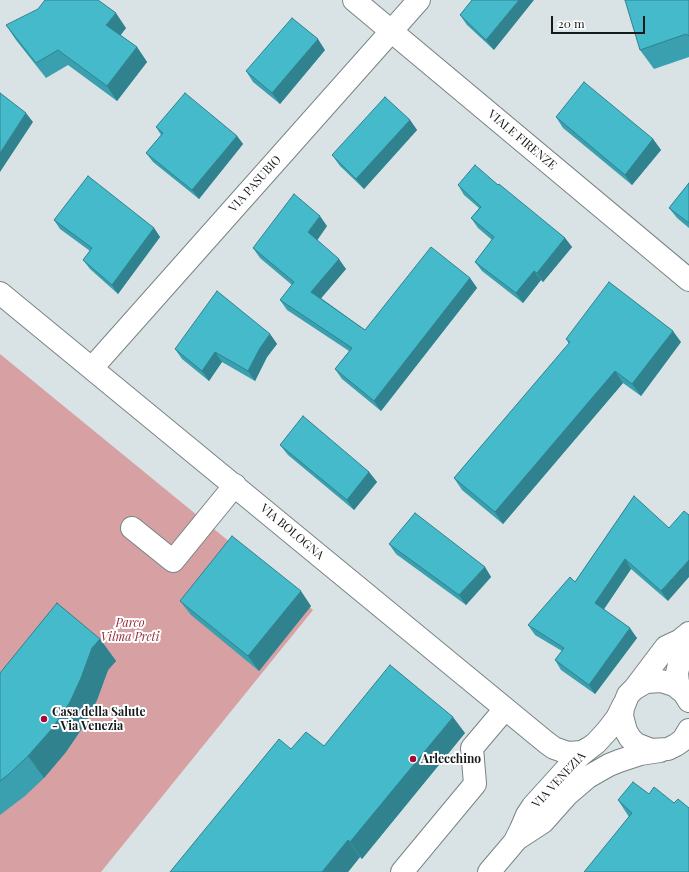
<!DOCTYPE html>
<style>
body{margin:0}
#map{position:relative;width:689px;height:872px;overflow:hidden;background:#d9e3e5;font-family:"Playfair Display",serif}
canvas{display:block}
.scale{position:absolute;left:551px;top:16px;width:94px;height:18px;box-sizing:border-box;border:2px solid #171a1b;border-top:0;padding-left:5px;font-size:12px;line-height:14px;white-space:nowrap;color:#171a1b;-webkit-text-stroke:3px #fff;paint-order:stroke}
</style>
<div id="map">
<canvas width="689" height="872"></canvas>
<div class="scale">20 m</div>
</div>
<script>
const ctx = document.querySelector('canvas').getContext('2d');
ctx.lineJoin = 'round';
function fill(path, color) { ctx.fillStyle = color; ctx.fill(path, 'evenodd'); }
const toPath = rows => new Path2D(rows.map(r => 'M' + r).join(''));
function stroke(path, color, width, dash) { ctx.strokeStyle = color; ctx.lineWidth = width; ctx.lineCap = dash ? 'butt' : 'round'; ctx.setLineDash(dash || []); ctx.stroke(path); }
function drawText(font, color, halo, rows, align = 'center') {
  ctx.font = font + ' "Playfair Display",serif'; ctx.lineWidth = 4; ctx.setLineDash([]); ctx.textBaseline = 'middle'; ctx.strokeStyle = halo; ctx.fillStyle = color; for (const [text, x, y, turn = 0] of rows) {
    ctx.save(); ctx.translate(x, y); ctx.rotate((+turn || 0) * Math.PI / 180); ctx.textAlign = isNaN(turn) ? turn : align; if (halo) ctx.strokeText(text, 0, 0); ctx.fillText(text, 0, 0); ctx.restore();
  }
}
fill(toPath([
 [0,354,313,610,101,872,0,872]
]), '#d7a0a2');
const minor = toPath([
 [354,0,689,280],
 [0,293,547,743,554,748,568,753,582,752,589,748],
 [92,368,419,0],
 [132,528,173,561,235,485],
 [635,688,666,647,679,641,689,633],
 [684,693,678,683,677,673,683,647,689,633],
 [689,701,684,693,674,685,661,681,646,682,634,689,628,695,623,708,622,716,626,731,630,738,636,744,651,750,668,749,676,745,683,740,689,730],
 [515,841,521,829,527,815,533,806,571,764,583,753,596,743,607,731,617,718,624,704],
 [402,872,475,784,472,748,505,709],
 [489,872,517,839,543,822,567,795,588,777,609,765,619,761,640,754,660,751]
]);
stroke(minor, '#798384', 24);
stroke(minor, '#fff', 22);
fill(toPath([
 [472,0,494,50,467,25,460,15],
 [689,0,689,57,654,69,640,50],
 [6,25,126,28,120,35,137,47,147,62,117,101,68,65,46,78,16,40],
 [325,50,280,104,253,82,246,71],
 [556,117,653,139,661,150,632,185,563,128],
 [410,120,417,130,364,189,340,166,332,155],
 [156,127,237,136,243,144,199,199,153,162,146,153,161,135],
 [689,183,689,228,677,218,669,208],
 [458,185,498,185,565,238,572,247,543,282,541,280,523,303,482,271,475,262,492,240,478,228,471,218,479,208,464,195],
 [54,220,154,228,160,237,118,294,90,269,83,260,90,251,60,229],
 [327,226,317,240,346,269,321,298,365,330,470,278,477,288,381,411,342,379,335,369,349,351,287,310,280,300,292,285,260,258,253,248],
 [270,334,277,344,267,357,255,381,222,362,209,381,182,359,175,349],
 [566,339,681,342,641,396,623,383,503,524,462,490,454,478,569,344],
 [280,445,369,472,377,482,354,510,288,455],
 [634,496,668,601,631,569,604,609,637,638,595,694,561,670,555,660,562,651,535,635,528,625,575,582],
 [389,544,485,567,491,577,466,605,396,554],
 [180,601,311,606,259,671,191,615],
 [100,639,116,661,108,670,97,700,85,724,66,752,44,778,25,796,0,815,0,673],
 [465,733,362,859,360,857,348,872,170,872,291,749,324,746],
 [649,794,674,803,629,817,618,800]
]), '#3aa0af');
fill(toPath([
 [519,0,534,0,494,50,486,40],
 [116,13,126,28,117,40,106,25],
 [318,39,325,50,280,104,272,93],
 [137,47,147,62,117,101,107,86],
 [26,113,33,122,0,172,0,153],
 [410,120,417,130,364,189,356,179],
 [237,136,243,144,199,199,192,190],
 [653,139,661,150,632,185,625,175],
 [320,216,327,226,316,242,308,232],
 [154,228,160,237,118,294,112,285],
 [565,238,572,247,543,282,537,273],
 [339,259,346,269,318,302,311,292],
 [534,271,541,280,523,303,516,293],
 [470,278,477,288,381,411,374,401],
 [673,331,681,342,641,396,632,384],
 [270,334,277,344,267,357,255,381,248,371,260,348],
 [215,352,222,362,209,381,202,371],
 [615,371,623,383,503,524,495,512],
 [369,472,377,482,354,510,347,500],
 [625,559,631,569,602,612,595,603],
 [689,560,689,577,668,601,661,591],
 [485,567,491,577,466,605,459,595],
 [301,591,311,606,259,671,248,656],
 [630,628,637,638,595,694,589,685],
 [100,639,116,661,108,670,97,700,85,724,66,752,44,778,28,756,92,648],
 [453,717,465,733,362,859,350,842],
 [348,840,360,857,348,872,322,872]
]), '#30828e');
const building = toPath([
 [45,0,98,0,116,13,106,25,137,47,107,86,58,50,36,63,6,25,38,9,45,0],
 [472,0,519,0,486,40,460,15,472,0],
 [625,0,689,0,689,36,686,34,640,50,625,0],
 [292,18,318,39,272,93,246,71,292,18],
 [584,82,653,139,625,175,556,117,584,82],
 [0,93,26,113,0,153,0,93],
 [185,93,237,136,192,190,146,153,163,133,156,127,185,93],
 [385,97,410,120,356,179,332,155,385,97],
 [475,165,498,185,499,184,565,238,537,273,534,271,516,293,475,262,494,237,471,218,481,207,458,185,475,165],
 [88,176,154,228,112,285,83,260,92,248,54,220,88,176],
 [689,183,689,223,669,208,689,183],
 [294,194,320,216,308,232,339,259,311,292,365,330,431,247,470,278,374,401,335,369,352,348,280,300,294,282,253,248,294,194],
 [609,282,673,331,632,384,615,371,495,512,454,478,570,342,566,339,609,282],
 [217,291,270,334,260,348,248,371,215,352,202,371,175,349,217,291],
 [303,416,369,472,347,500,280,445,303,416],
 [634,496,669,528,684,511,689,515,689,560,661,591,625,559,595,603,630,628,589,685,555,660,564,648,528,625,570,577,575,582,634,496],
 [415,513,485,567,459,595,389,544,415,513],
 [232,536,301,591,248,656,180,601,232,536],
 [57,603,100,639,92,648,81,678,70,702,51,730,28,756,9,774,0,781,0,673,57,603],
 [390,665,453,717,350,842,348,840,322,872,170,872,279,739,291,749,306,732,324,746,390,665],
 [633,782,649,794,654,787,674,803,678,799,689,808,689,872,584,872,632,813,618,800,633,782]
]);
fill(building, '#44bacb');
stroke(building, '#30828e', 1);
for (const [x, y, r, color] of [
 [44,719,4,"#a40834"],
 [413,759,4,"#a40834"]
]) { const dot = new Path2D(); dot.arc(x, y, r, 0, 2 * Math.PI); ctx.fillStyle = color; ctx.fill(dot); stroke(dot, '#fff', 1.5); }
drawText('12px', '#171a1b', '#fff', [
 ["VIALE FIRENZE",522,140,40],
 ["VIA PASUBIO",255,184,-48],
 ["VIA BOLOGNA",292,532,40],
 ["VIA VENEZIA",559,780,-47]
]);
drawText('italic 12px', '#932d3c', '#fff', [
 ["Parco",130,623],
 ["Vilma Preti",130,637]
]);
drawText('bold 12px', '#171a1b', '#fff', [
 ["Casa della Salute",52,712],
 ["- Via Venezia",52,726],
 ["Arlecchino",421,759]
], 'left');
</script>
